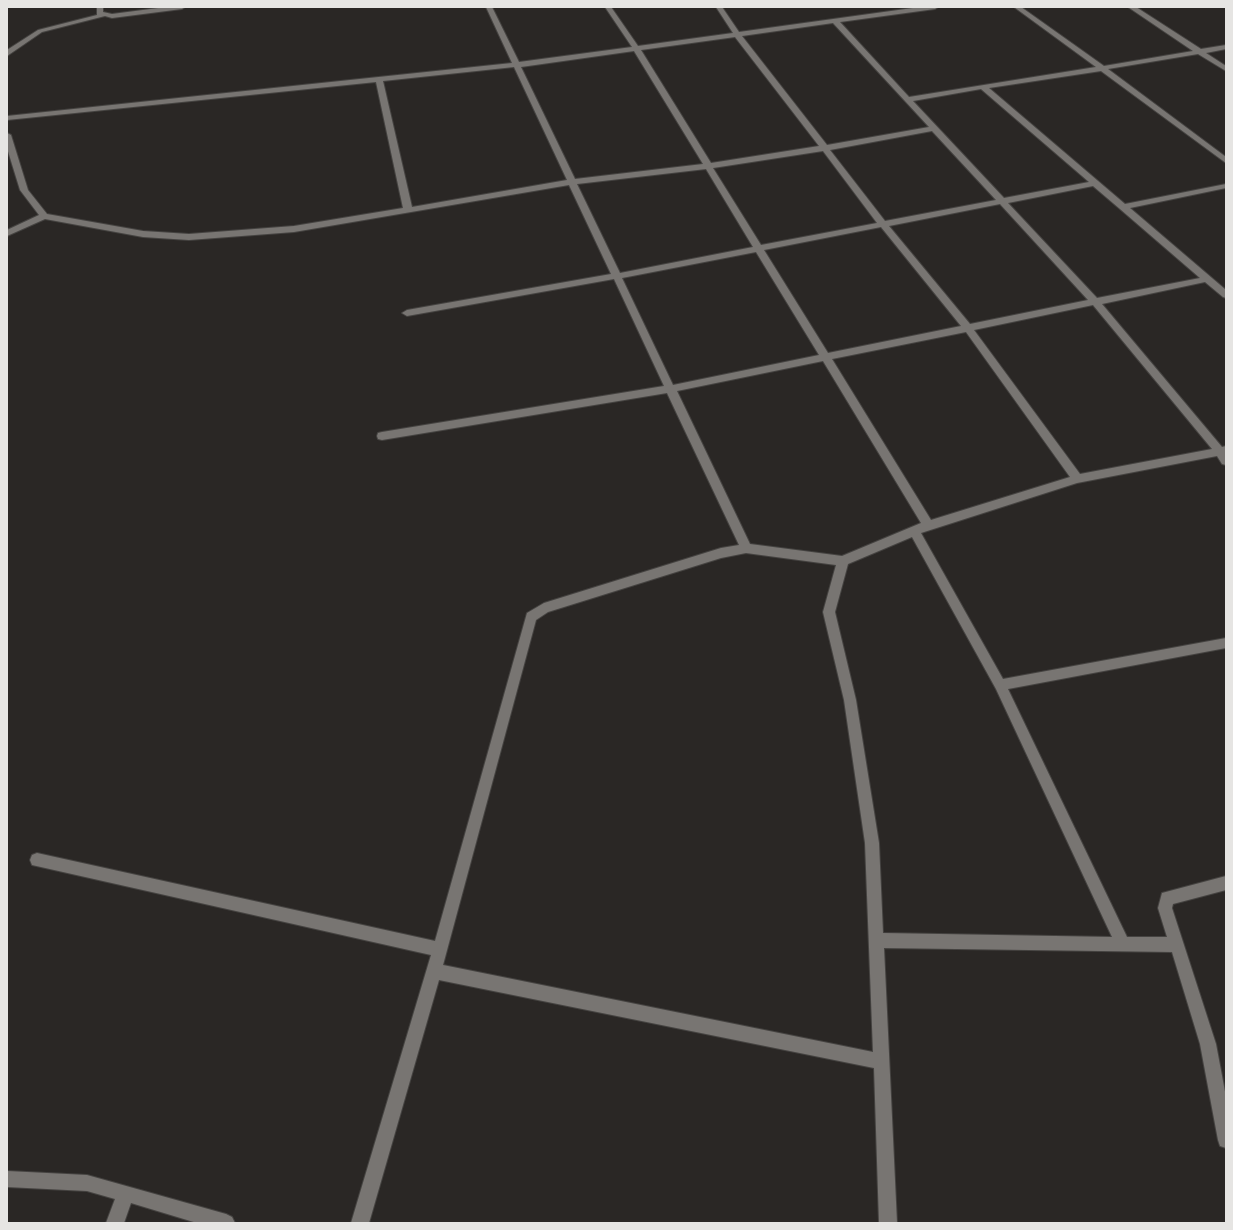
<!DOCTYPE html>
<style>
body{margin:0}
#map{position:relative;width:1233px;height:1230px;overflow:hidden;background:#2a2725;font-family:Ubuntu,sans-serif}
canvas{display:block}
.frame{position:absolute;inset:0;border:8px solid #e6e5e3;pointer-events:none}
</style>
<div id="map">
<canvas width="1233" height="1230"></canvas>
<div class="frame"></div>
</div>
<script>
const ctx = document.querySelector('canvas').getContext('2d');
ctx.lineJoin = 'round';
const toPath = rows => new Path2D(rows.map(r => 'M' + r).join(''));
function stroke(path, color, width, dash) { ctx.strokeStyle = color; ctx.lineWidth = width; ctx.lineCap = dash ? 'butt' : 'round'; ctx.setLineDash(dash || []); ctx.stroke(path); }
function fill(path, color) { ctx.fillStyle = color; ctx.fill(path, 'evenodd'); }
const minor = toPath([
 [97,7,103,7,103,12,112,14,166,7,185,7,182,9,112,18,105,16,42,32,7,56,7,50,38,30,97,15,97,7],
 [486,7,492,7,519,62,632,47,605,7,611,7,638,46,733,33,716,7,722,7,739,32,920,7,938,7,935,9,840,22,909,97,1096,67,1014,7,1021,7,1104,66,1193,51,1128,7,1136,7,1201,49,1226,45,1226,49,1206,53,1226,66,1226,71,1198,54,1108,69,1226,157,1226,163,1101,71,989,88,1125,204,1226,184,1226,188,1130,208,1226,290,1226,298,1223,297,1205,282,1102,304,1222,447,1226,446,1226,465,1222,464,1217,456,1077,483,921,533,1003,679,1226,638,1226,648,1008,689,1127,937,1167,937,1158,908,1162,893,1226,876,1226,890,1173,904,1172,908,1216,1044,1226,1097,1226,1148,1220,1146,1218,1140,1200,1044,1172,952,884,948,897,1223,879,1223,874,1068,439,980,369,1223,351,1223,431,955,32,865,30,860,32,855,37,853,435,941,527,613,544,603,721,548,739,545,667,393,382,440,378,439,377,436,378,433,382,432,664,386,614,279,407,316,402,313,407,310,611,274,569,185,294,232,189,240,143,237,45,219,7,236,7,230,39,215,20,190,7,148,7,133,11,135,28,190,47,214,143,231,189,234,294,226,403,208,376,82,7,120,7,116,512,63,486,7],
 [833,23,929,127,827,145,742,36,833,23],
 [735,37,819,146,711,163,641,50,735,37],
 [634,51,703,164,575,179,521,67,634,51],
 [514,67,567,180,412,207,383,81,514,67],
 [981,89,1089,182,1004,198,913,101,981,89],
 [932,131,996,200,885,221,830,150,932,131],
 [823,151,877,223,761,245,713,168,823,151],
 [706,169,753,247,620,273,577,184,706,169],
 [1093,186,1120,209,1200,278,1097,298,1008,203,1093,186],
 [1000,204,1088,300,970,324,889,226,1000,204],
 [881,227,961,326,828,353,764,250,881,227],
 [756,252,819,355,673,385,622,278,756,252],
 [1093,305,1212,449,1080,474,974,330,1093,305],
 [966,332,1070,477,931,520,832,359,966,332],
 [823,361,921,523,842,556,750,544,677,391,823,361],
 [912,537,996,689,1112,937,883,933,879,843,856,700,835,612,848,564,912,537],
 [746,553,836,565,823,612,844,700,865,843,873,1052,443,965,536,620,548,612,721,558,746,553],
 [7,1171,87,1175,226,1214,232,1217,235,1223,197,1223,131,1203,124,1223,106,1223,115,1199,87,1191,7,1187,7,1171]
]);
stroke(minor, '#454341', 2);
fill(minor, '#787572');
</script>
